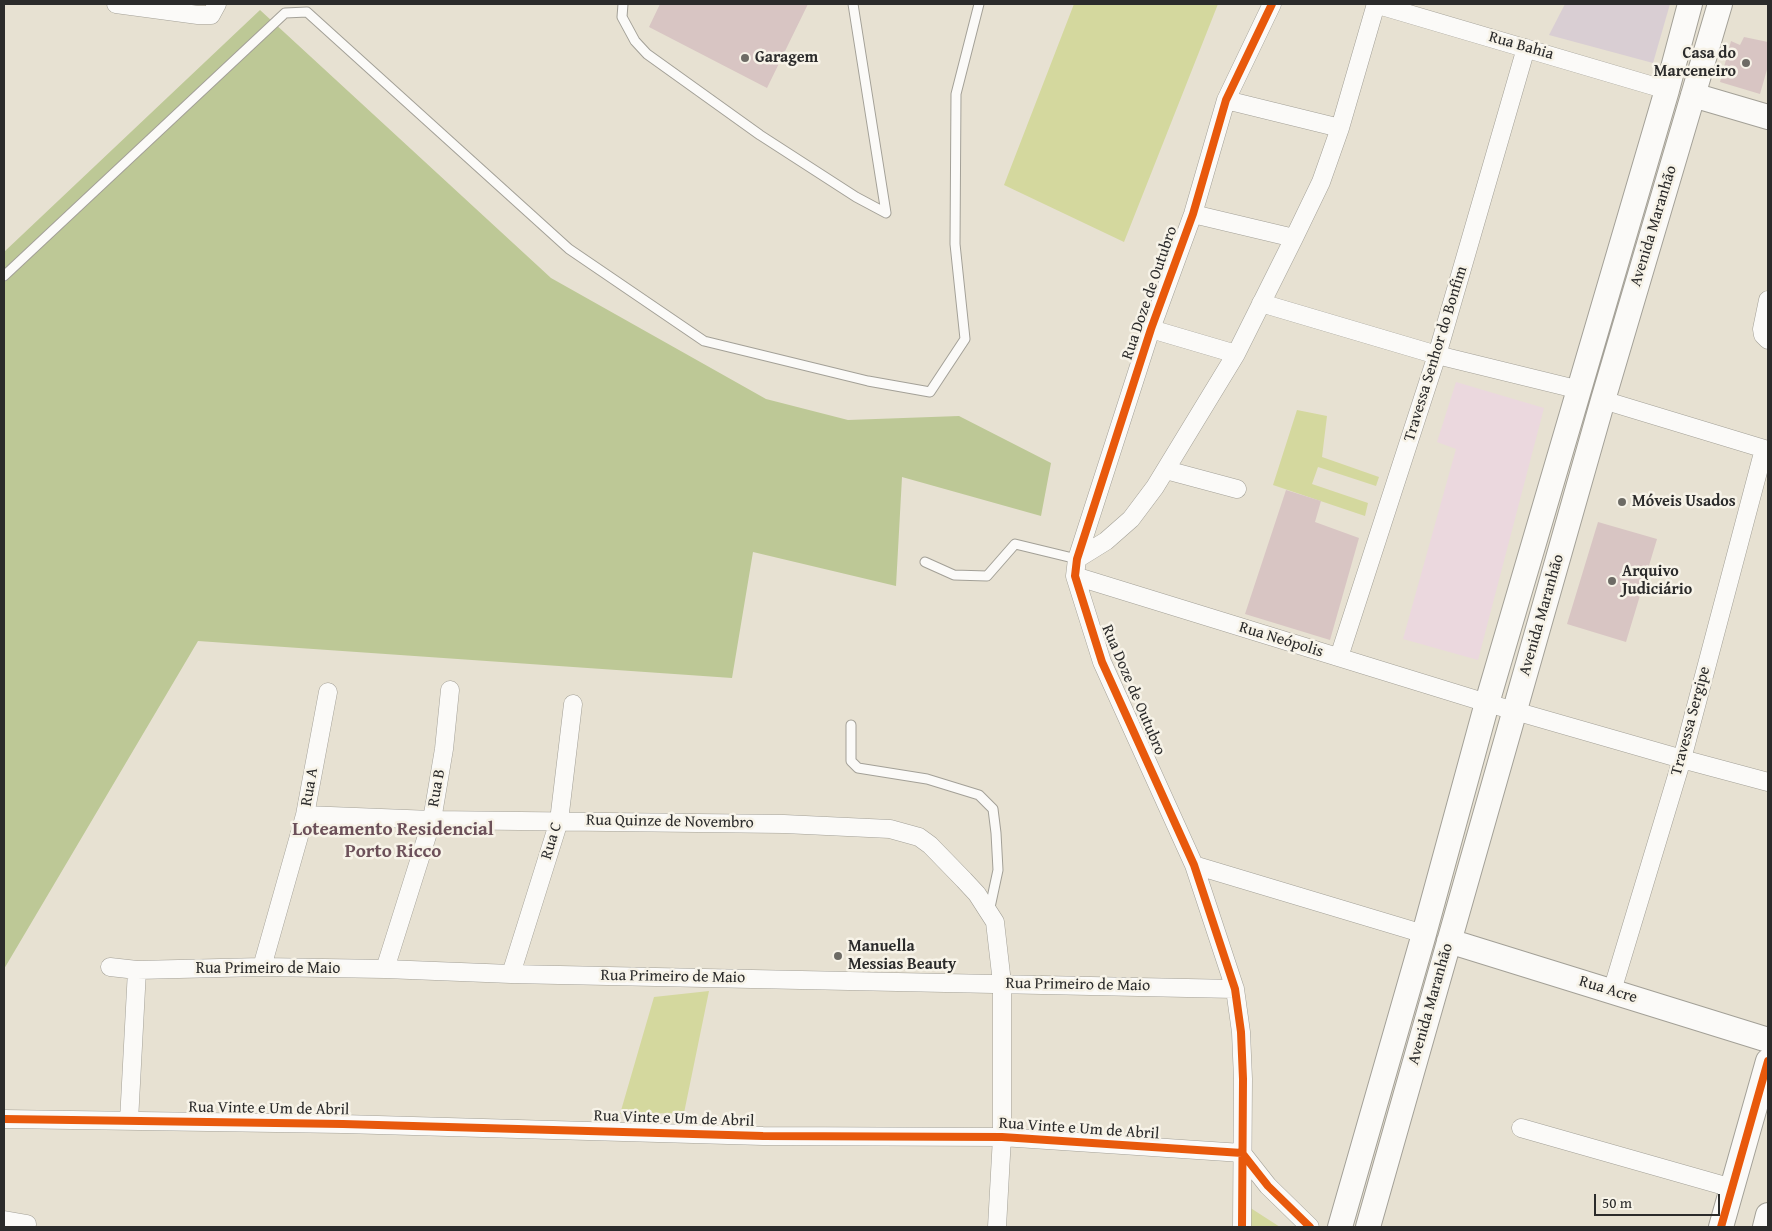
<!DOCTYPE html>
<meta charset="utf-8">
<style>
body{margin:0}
#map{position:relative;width:1772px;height:1231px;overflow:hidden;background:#e7e1d2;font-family:"Gentium Book Plus",serif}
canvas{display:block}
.frame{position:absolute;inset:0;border:5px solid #2b2b2b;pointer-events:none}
.scale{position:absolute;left:1594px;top:1194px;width:126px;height:22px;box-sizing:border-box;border:2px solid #2b2b2b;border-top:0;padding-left:6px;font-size:15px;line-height:18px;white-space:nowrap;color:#2b2b2b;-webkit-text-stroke:4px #f7f3e8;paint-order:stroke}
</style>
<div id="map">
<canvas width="1772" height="1231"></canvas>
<div class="frame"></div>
<div class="scale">50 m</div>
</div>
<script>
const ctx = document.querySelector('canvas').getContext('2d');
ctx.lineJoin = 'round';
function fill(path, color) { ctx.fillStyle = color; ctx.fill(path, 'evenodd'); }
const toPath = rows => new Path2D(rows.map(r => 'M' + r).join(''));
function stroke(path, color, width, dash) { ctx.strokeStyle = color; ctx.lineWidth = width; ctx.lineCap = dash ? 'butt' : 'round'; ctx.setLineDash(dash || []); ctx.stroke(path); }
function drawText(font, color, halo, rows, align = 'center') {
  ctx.font = font + ' "Gentium Book Plus",serif'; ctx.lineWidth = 5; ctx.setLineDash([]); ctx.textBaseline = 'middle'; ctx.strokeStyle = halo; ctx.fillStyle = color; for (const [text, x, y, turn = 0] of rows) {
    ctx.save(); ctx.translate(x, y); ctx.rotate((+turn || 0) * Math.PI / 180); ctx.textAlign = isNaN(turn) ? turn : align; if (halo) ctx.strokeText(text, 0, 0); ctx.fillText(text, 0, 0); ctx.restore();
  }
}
fill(toPath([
 [1456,382,1544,408,1478,660,1403,639,1456,449,1437,442]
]), '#ebd8de');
fill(toPath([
 [1565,4,1670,4,1653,63,1549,35]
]), '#d9ced3');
fill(toPath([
 [1074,4,1218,4,1124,242,1004,185],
 [1297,410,1327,416,1322,457,1379,477,1376,486,1318,467,1312,484,1368,503,1365,516,1273,485],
 [709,991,684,1113,620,1114,654,997],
 [1249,1207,1280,1227,1249,1227]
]), '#d4d89e');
fill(toPath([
 [260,10,551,278,766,399,848,420,959,416,1051,463,1041,516,902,477,896,586,753,552,732,678,198,641,4,969,4,252]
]), '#bdc896');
fill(toPath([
 [660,4,808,4,767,88,649,27],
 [1744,37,1768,42,1768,66,1760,94,1720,82,1731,41,1740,45],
 [1286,490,1321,501,1315,522,1359,538,1330,640,1245,614],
 [1598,522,1657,539,1626,642,1567,624]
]), '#d8c5c3');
const lane = toPath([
 [623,4,622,17,635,41,647,54,760,135,856,197,886,213,853,4],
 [4,276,285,13,307,12,569,249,704,341,868,381,930,392,965,339,955,244,956,94,979,4],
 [925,562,954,575,987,576,1015,544,1077,559],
 [851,725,851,761,858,768,927,779,979,795,993,809,996,833,998,870,989,912]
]);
const street = toPath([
 [116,4,198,15,211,15,217,4],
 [1375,4,1667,90],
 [1226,100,1340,128],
 [1193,214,1294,238],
 [1768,300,1762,329,1763,335,1768,340],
 [1261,303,1437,355,1580,390],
 [1151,329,1236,354],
 [1603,400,1768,450],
 [1166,470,1237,489],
 [1077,559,1106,541,1131,519,1155,487,1236,354,1294,238,1321,182,1340,128,1376,4],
 [1075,576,1487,703,1682,759,1768,782],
 [1339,657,1437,355,1526,48],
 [305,815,432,820,784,824,890,829,919,837,930,845,964,880,977,894,995,922,1002,983,1002,1137,997,1227],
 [1194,865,1424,934],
 [110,967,137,970,262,967,385,969,511,974,1235,989],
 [262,967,305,815,328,692],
 [385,969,432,820,444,749,450,690],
 [511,974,559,821,573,704],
 [1612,991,1682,759,1764,449],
 [4,1119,343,1124,763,1136,1002,1137,1242,1153,1268,1186,1310,1227],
 [129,1121,137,970],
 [1521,1128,1732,1188],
 [4,1220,27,1224],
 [1242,1227,1243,1079,1241,1032,1235,989,1194,865,1102,662,1075,576,1077,559,1151,329,1193,214,1226,100,1272,4]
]);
const secondary = toPath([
 [1693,95,1768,117],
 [1449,941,1768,1040],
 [1340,1227,1424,934,1487,703,1667,90,1690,4],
 [1368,1227,1603,400,1720,4],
 [1721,1227,1768,1061],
 [1765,1227,1768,1215]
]);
stroke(lane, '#a3a097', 11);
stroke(street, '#a3a097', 19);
stroke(secondary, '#a3a097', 26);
stroke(lane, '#fbfaf8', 9);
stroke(street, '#fbfaf8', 18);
stroke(secondary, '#fbfaf8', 24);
stroke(toPath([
 [4,1119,343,1124,763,1136,1002,1137,1242,1153,1268,1186,1310,1227],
 [1242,1227,1243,1079,1241,1032,1235,989,1194,865,1102,662,1075,576,1077,559,1151,329,1193,214,1226,100,1272,4],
 [1721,1227,1768,1061]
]), '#e8590c', 8);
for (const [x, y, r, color] of [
 [745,58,5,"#6d6b65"],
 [1746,63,5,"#6d6b65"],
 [1622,502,5,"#6d6b65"],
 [1612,581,5,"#6d6b65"],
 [838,956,5,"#6d6b65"]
]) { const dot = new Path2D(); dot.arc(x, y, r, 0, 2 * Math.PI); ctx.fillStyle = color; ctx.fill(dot); stroke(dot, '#f7f3e8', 2); }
drawText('16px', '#2b2b2b', '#f7f3e8', [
 ["Rua Bahia",1521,46,16],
 ["Avenida Maranhão",1654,226,-73],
 ["Rua Doze de Outubro",1150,293,-71],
 ["Travessa Senhor do Bonfim",1436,354,-73],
 ["Avenida Maranhão",1542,615,-74],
 ["Rua Neópolis",1281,640,17],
 ["Rua Doze de Outubro",1133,690,67],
 ["Travessa Sergipe",1691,721,-75],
 ["Rua A",310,787,-80],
 ["Rua B",437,788,-80],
 ["Rua Quinze de Novembro",670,822,1],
 ["Rua C",552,841,-73],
 ["Rua Primeiro de Maio",268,969],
 ["Rua Primeiro de Maio",673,977,1],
 ["Rua Primeiro de Maio",1078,985,1],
 ["Rua Acre",1608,990,17],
 ["Avenida Maranhão",1431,1004,-74],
 ["Rua Vinte e Um de Abril",269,1109,1],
 ["Rua Vinte e Um de Abril",674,1119,2],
 ["Rua Vinte e Um de Abril",1079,1129,4]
]);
drawText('bold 16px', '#2b2b2b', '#f7f3e8', [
 ["Casa do",1736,54,"right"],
 ["Marceneiro",1736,72,"right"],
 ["Garagem",755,58],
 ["Móveis Usados",1632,502],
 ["Arquivo",1622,572],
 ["Judiciário",1622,590],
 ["Manuella",848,947],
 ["Messias Beauty",848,965]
], 'left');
drawText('bold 19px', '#6c5059', '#f7f3e8', [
 ["Loteamento Residencial",393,830],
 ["Porto Ricco",393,852]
]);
</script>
